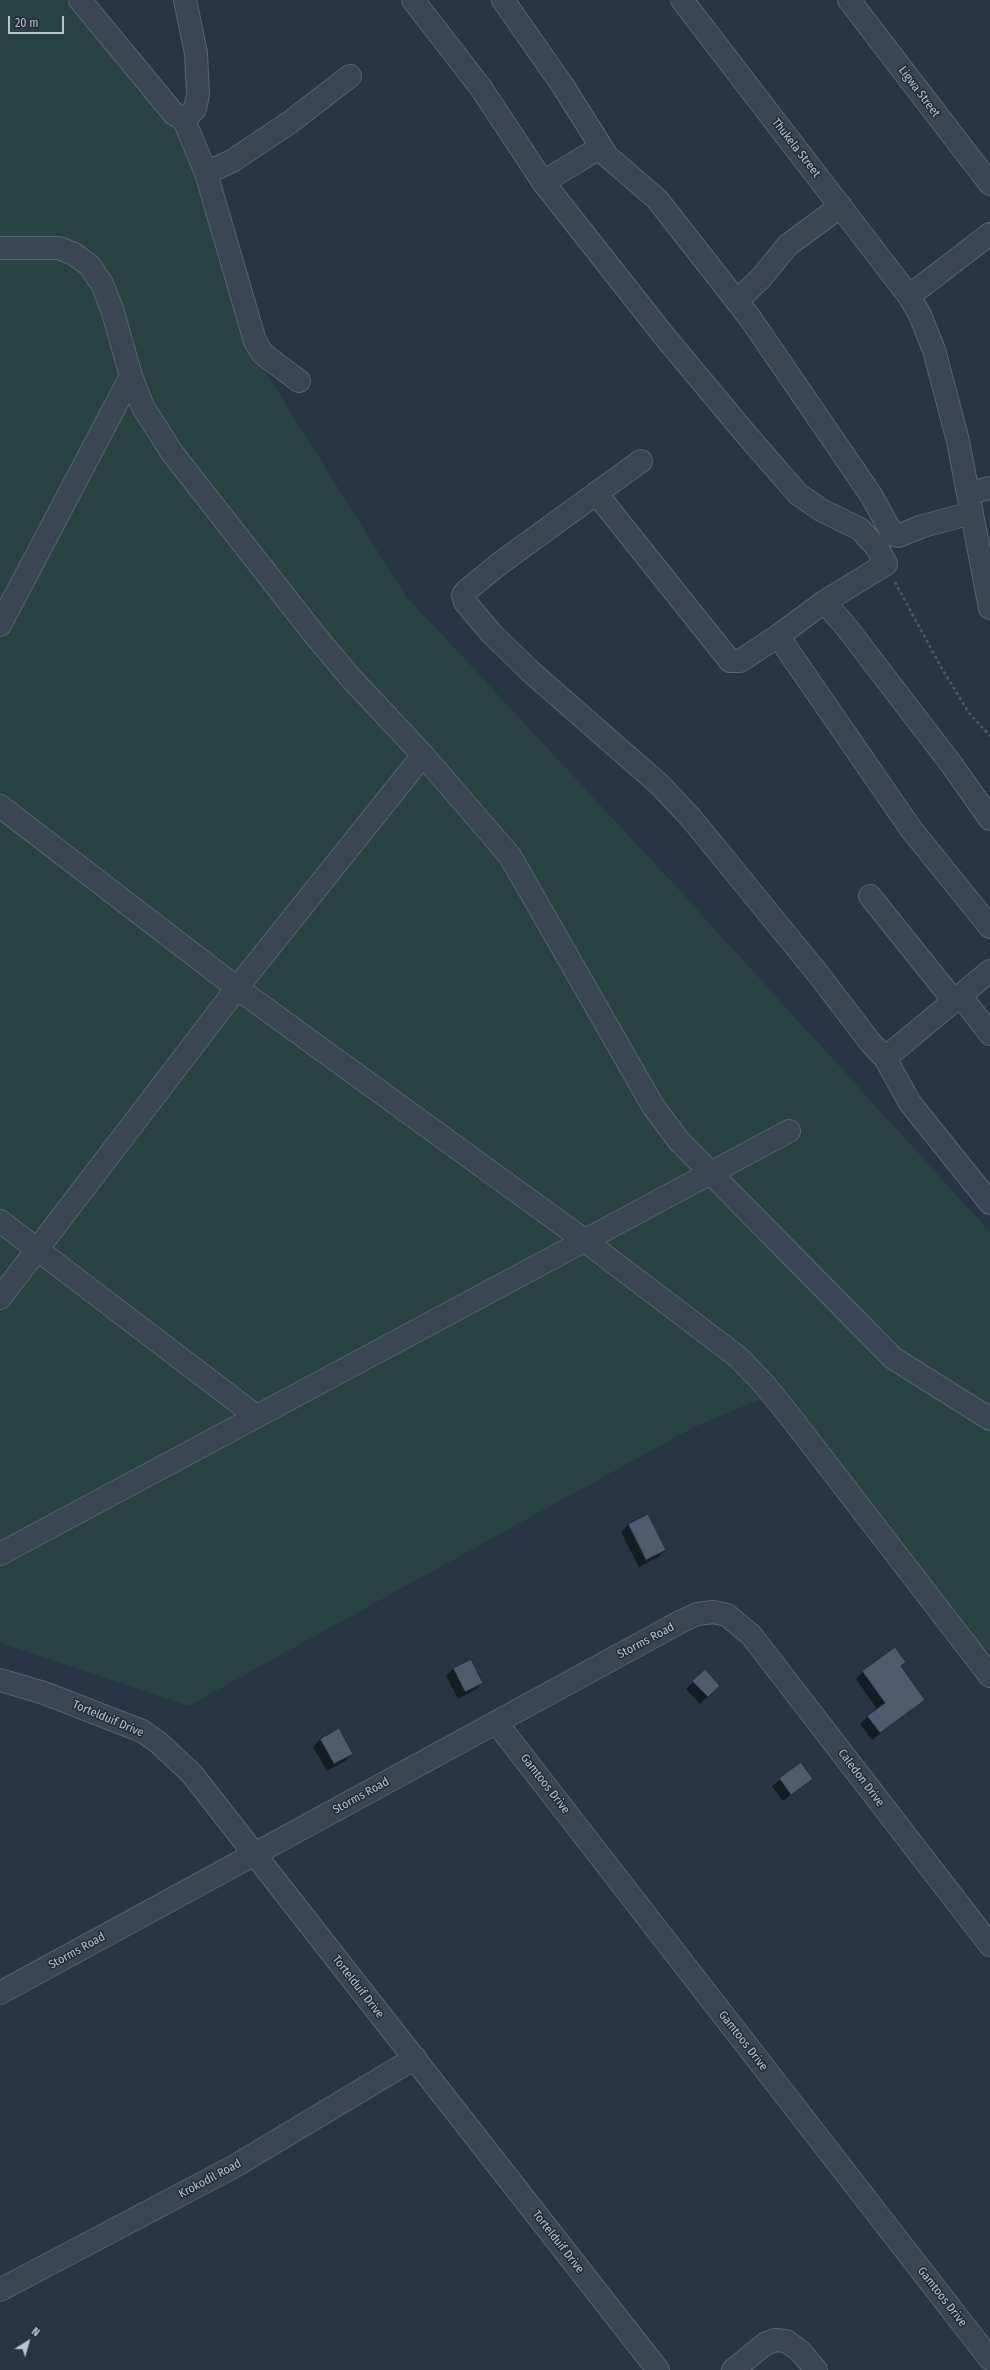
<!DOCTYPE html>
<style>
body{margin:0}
#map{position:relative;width:990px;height:2370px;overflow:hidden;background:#273544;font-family:"Fira Sans Condensed",sans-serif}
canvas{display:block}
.north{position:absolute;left:8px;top:2322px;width:40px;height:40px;-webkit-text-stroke:3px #202b39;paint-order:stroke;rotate:37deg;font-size:11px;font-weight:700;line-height:16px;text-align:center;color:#b9c2cd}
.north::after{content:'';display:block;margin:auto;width:14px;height:18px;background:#b9c2cd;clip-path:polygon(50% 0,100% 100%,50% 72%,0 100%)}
.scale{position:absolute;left:8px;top:16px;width:56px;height:18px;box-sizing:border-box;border:2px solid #b9c2cd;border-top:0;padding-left:5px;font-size:12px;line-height:14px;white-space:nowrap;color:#b9c2cd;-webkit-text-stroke:3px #202b39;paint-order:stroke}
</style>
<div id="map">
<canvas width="990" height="2370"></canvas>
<div class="north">N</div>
<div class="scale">20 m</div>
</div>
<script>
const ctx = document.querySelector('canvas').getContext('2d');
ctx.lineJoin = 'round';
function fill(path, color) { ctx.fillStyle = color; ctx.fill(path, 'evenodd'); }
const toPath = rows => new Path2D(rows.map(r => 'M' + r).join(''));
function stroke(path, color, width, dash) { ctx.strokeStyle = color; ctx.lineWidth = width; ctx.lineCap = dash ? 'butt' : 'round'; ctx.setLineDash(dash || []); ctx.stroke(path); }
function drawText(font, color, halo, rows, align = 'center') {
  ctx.font = font + ' "Fira Sans Condensed",sans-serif'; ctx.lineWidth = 3; ctx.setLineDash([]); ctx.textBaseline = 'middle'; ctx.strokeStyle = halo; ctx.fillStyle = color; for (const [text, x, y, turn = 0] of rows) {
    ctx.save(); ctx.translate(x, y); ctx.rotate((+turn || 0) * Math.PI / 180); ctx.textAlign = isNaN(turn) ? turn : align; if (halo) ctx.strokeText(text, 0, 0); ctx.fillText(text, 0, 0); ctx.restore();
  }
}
fill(toPath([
 [0,0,72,0,213,164,255,355,406,596,670,880,990,1232,990,1675,766,1397,694,1427,188,1706,0,1643]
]), '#294345');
fill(toPath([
 [628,1525,665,1550,658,1557,639,1567,621,1532],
 [470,1660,482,1682,475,1690,458,1699,446,1676,453,1669],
 [900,1666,924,1699,872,1740,860,1724,877,1709,856,1679,863,1672],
 [705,1671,719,1686,700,1704,686,1689],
 [320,1739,352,1754,345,1761,327,1771,313,1747],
 [801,1763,812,1778,783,1801,772,1786]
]), '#0007');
const building = toPath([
 [648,1514,666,1550,646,1560,628,1524,648,1514],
 [895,1647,906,1662,901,1666,925,1700,880,1733,867,1716,885,1703,862,1671,895,1647],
 [471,1659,483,1683,465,1692,453,1668,471,1659],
 [705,1669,720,1686,708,1697,692,1681,705,1669],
 [339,1728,353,1754,334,1764,320,1739,339,1728],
 [801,1762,813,1779,791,1795,779,1778,801,1762]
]);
fill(building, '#4e5c6d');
stroke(building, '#222d3b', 1);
const minor = toPath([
 [80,0,174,114,184,120,195,109,198,94,196,53,185,0],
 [413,0,481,88,543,182,665,337,745,433,798,494,821,510,860,529,878,549,886,564,824,602,778,636],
 [503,0,563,86,607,156,657,199,750,318,871,495,893,535,898,536,923,526,972,513],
 [682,0,909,296,920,315,934,350,958,441,990,608],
 [849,0,990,184],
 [184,120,206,173,255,341,263,354,299,381],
 [206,173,232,161,289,123,350,76],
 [543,182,601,147],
 [0,248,59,248,74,254,89,265,102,284,112,309,131,376,143,407,173,454,314,634,349,676,423,755,510,856,653,1106,679,1141,893,1358,990,1419],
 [909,296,990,234],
 [737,301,761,278,788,245,841,206],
 [641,461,499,564,466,591,463,595,465,602,491,633,530,671,659,784,691,818,819,975,870,1042,885,1058,910,1103,990,1203],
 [596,493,730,661,740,661,778,636,911,829,990,927],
 [969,493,990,488],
 [824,602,844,624,952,765,990,819],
 [0,625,131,376],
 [0,806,237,988,584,1240,738,1357,764,1384,789,1415,990,1676],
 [870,896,954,1001],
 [960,995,990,1034],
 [885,1058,990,971],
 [0,1221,256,1416],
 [0,1298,237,988,423,755],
 [0,1554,789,1131],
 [0,1680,44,1693,142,1731,159,1743,192,1774,658,2370],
 [496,1722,990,2359],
 [0,1993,680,1622,697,1614,713,1612,727,1615,751,1635,990,1945],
 [0,2290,235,2166,415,2058],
 [733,2370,765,2344,775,2340,786,2341,800,2351,816,2370]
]);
stroke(minor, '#5a6471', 24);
stroke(toPath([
 [895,582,941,667,969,713,990,736]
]), '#476061', 2.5, [3, 3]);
stroke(minor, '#3b4654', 22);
drawText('12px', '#b9c2cd', '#202b39', [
 ["Ligwa Street",919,92,53],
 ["Thukela Street",796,148,52],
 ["Storms Road",646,1641,-28],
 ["Tortelduif Drive",108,1719,23],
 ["Caledon Drive",861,1778,53],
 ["Gamtoos Drive",545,1784,52],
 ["Storms Road",361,1796,-29],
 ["Storms Road",77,1951,-29],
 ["Tortelduif Drive",358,1987,52],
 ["Gamtoos Drive",743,2041,52],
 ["Krokodil Road",210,2179,-28],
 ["Tortelduif Drive",558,2242,52],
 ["Gamtoos Drive",942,2297,52]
]);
</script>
